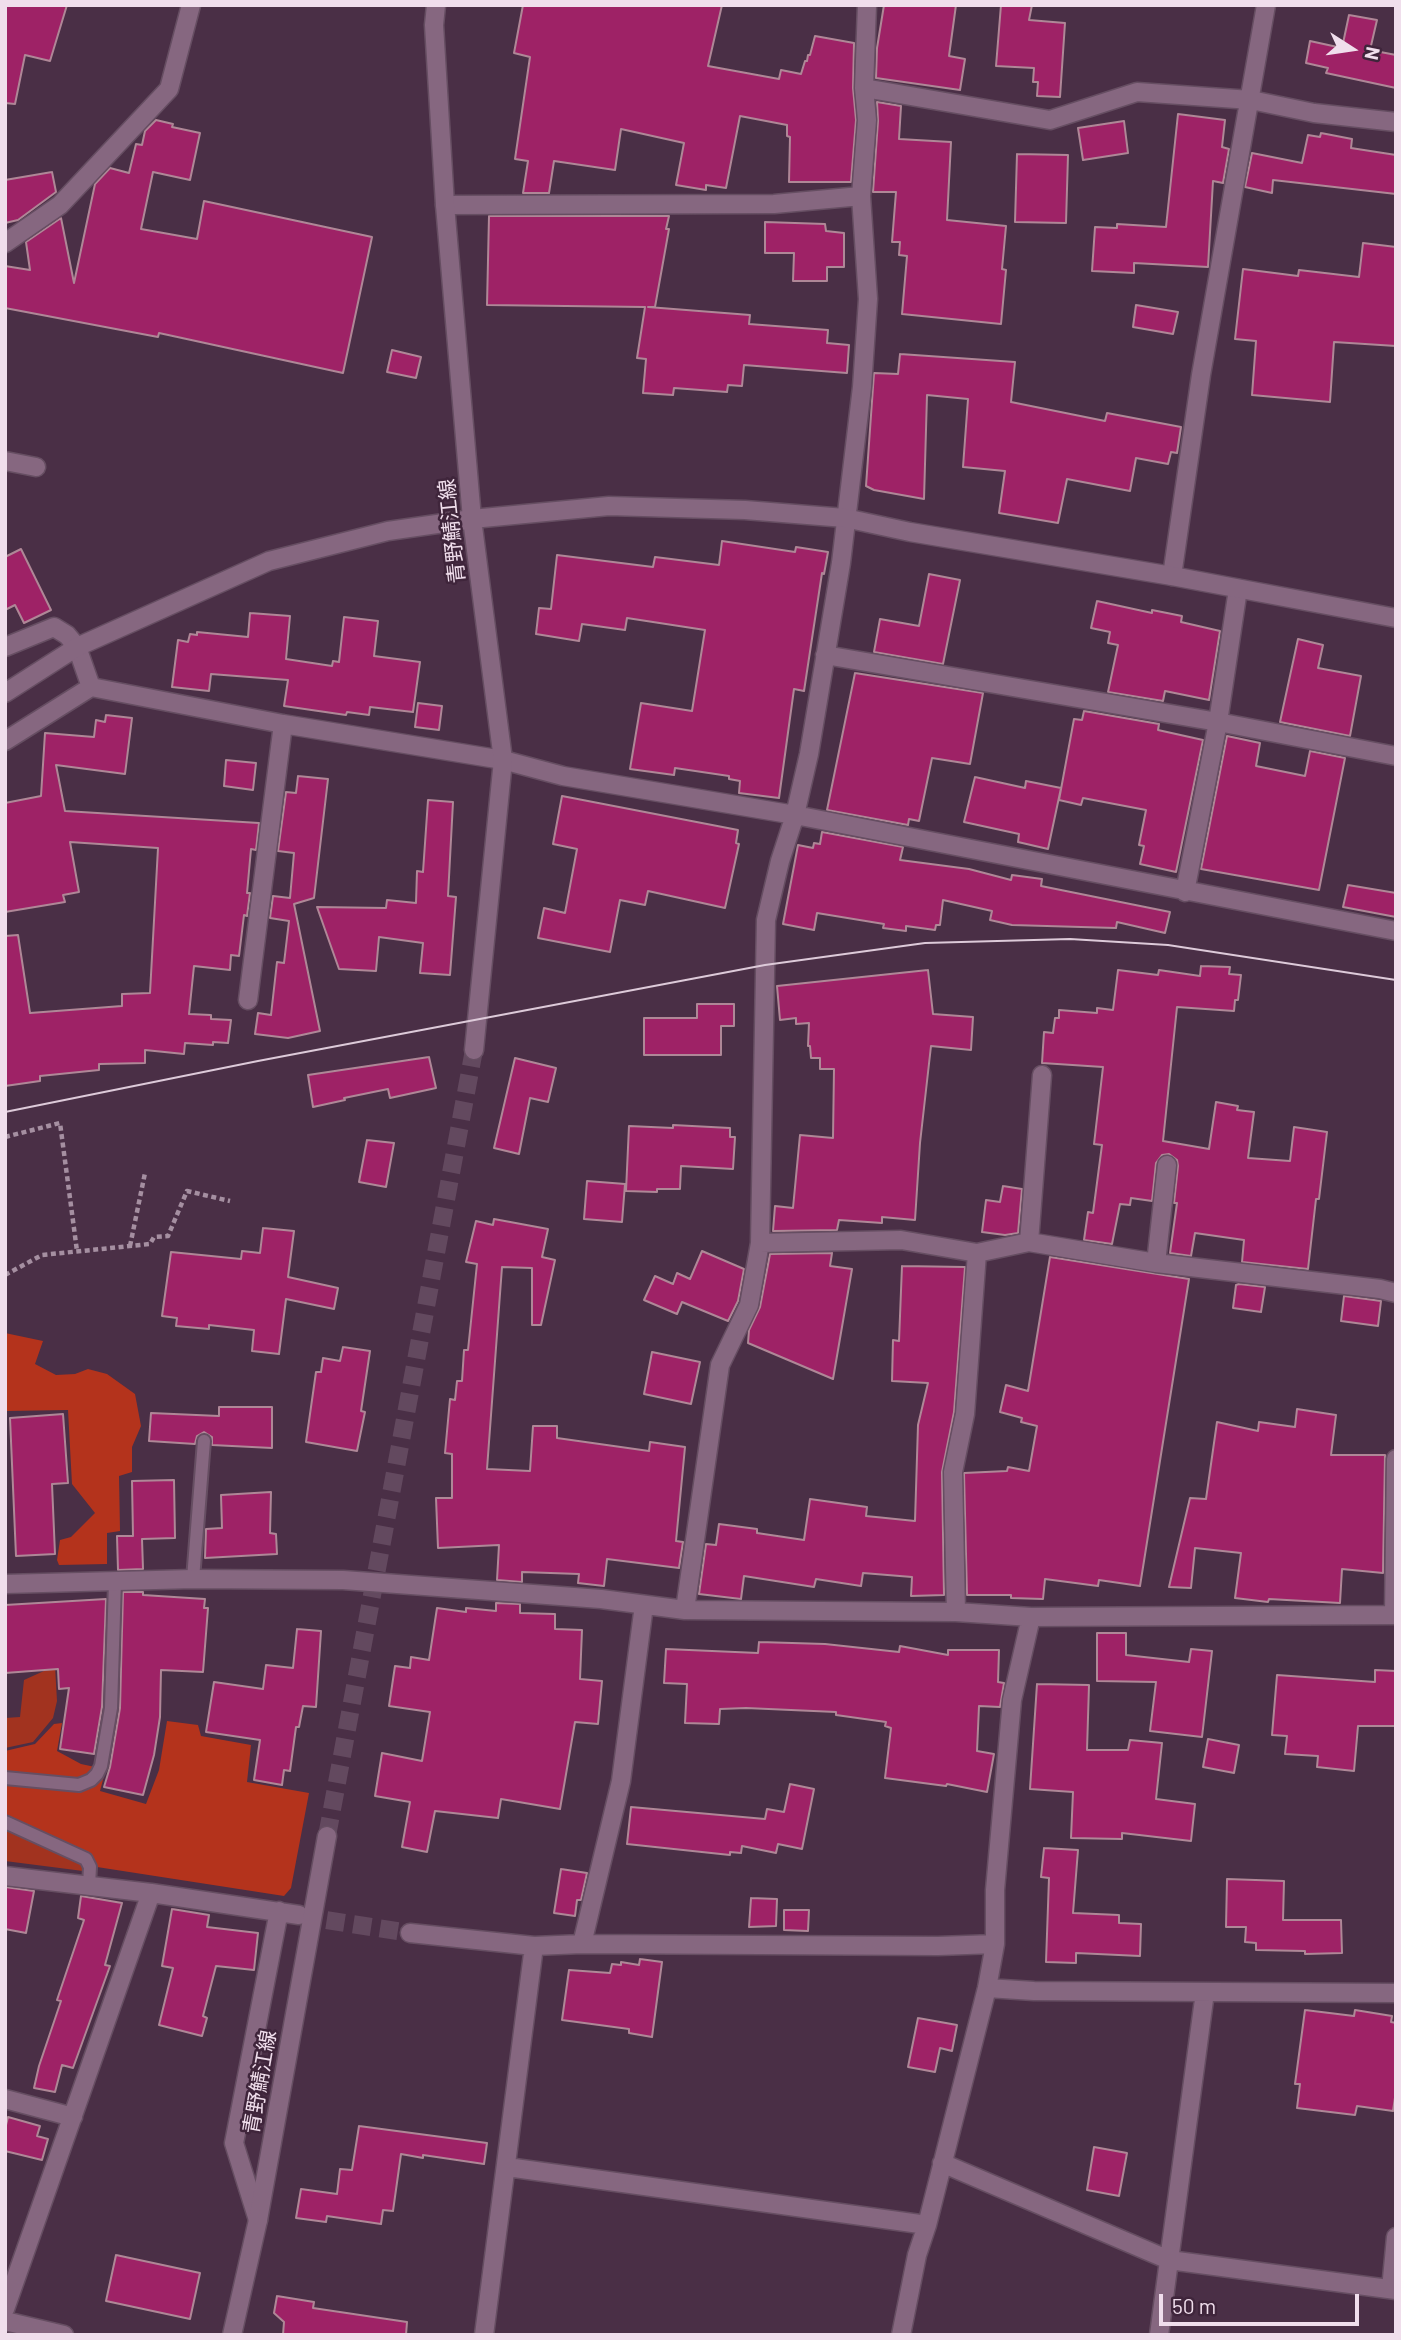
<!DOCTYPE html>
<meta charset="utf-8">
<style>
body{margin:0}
#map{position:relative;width:1401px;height:2340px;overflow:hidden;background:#4a2f46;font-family:Barlow,sans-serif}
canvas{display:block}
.frame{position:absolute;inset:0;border:7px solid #f0deec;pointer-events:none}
.north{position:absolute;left:1317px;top:14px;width:70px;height:70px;-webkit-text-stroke:5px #3f253b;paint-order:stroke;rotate:102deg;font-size:19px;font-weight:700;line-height:28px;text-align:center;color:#f0deec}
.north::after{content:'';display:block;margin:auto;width:24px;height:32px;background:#f0deec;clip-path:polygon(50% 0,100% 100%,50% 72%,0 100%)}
.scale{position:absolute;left:1159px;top:2294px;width:200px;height:32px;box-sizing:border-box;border:4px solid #f0deec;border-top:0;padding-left:9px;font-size:21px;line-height:24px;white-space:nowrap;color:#f0deec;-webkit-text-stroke:5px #3f253b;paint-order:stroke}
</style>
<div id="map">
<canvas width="1401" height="2340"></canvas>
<div class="frame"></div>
<div class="north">N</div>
<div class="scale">50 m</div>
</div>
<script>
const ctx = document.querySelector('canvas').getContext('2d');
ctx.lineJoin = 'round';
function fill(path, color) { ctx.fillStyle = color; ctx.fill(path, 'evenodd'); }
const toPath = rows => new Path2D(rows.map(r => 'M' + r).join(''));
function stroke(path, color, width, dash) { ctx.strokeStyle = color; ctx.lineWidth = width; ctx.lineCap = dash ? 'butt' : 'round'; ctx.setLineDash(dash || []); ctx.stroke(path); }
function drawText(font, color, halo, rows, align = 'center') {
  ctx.font = font + ' Barlow,"Noto Sans JP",sans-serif'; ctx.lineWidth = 5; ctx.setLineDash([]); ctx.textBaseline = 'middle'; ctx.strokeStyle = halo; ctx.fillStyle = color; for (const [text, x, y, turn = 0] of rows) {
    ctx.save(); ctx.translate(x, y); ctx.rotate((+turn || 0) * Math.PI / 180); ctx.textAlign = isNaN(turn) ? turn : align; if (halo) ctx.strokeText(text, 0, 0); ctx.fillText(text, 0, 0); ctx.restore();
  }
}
fill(toPath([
 [55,1666,57,1701,53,1718,33,1742,5,1748,5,1718,20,1717,24,1680],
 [5,1826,83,1862,83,1871,5,1861]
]), '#a2331f');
fill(toPath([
 [5,1333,43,1341,35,1364,56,1375,75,1374,88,1369,107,1374,135,1394,141,1426,132,1447,132,1472,119,1476,120,1531,107,1533,107,1564,59,1565,57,1560,60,1540,71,1537,95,1513,72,1484,68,1410,6,1411,7,1472,5,1474],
 [167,1721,198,1725,201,1736,251,1745,247,1782,309,1793,291,1888,284,1896,97,1867,93,1858,5,1815,5,1782,97,1779,104,1776,100,1791,146,1804,159,1770],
 [62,1723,57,1751,81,1764,95,1767,92,1774,80,1782,5,1775,5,1751,35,1744,54,1724]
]), '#b4331c');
const building = toPath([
 [5,5,67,5,50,61,25,55,15,104,5,103,5,5],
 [523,5,722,5,708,66,779,79,781,70,801,74,805,61,807,61,808,55,810,55,815,36,854,43,853,88,856,120,851,182,789,182,790,137,787,136,787,125,740,116,726,188,706,185,706,190,676,185,684,143,621,129,615,170,554,161,549,193,523,193,528,161,515,159,530,57,514,53,523,5],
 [884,5,956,5,949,56,965,59,960,90,876,78,877,48,884,5],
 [1001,5,1032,5,1029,20,1065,23,1060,97,1037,96,1038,82,1033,82,1034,68,996,66,1001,5],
 [1349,15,1377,20,1370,50,1396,55,1396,88,1326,73,1328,68,1306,63,1310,41,1342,48,1349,15],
 [877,102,901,106,899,139,951,142,947,220,1006,226,1002,269,1006,270,1001,324,902,314,907,256,899,255,900,242,892,242,896,192,873,192,878,121,877,102],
 [1178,114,1225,120,1222,147,1229,149,1223,183,1213,181,1208,267,1134,263,1134,273,1092,271,1095,227,1117,228,1117,224,1166,227,1178,114],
 [156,120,173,124,172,127,200,133,190,180,153,172,141,229,197,239,204,201,372,237,343,373,159,333,158,337,5,308,5,266,30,270,26,242,61,218,74,283,95,184,110,168,129,173,136,144,142,145,145,131,156,120],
 [1124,121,1128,153,1083,160,1078,128,1124,121],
 [1321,133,1352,139,1351,148,1396,155,1396,194,1273,180,1272,193,1245,187,1252,153,1302,163,1308,135,1320,137,1321,133],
 [1017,154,1068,155,1066,223,1015,222,1017,154],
 [52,172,56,192,18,220,5,223,5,180,52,172],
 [489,216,669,216,666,229,669,229,655,307,648,307,750,315,749,324,828,330,827,343,849,345,847,373,744,365,742,386,728,385,727,392,674,388,673,395,643,393,646,359,637,358,645,307,487,305,489,216],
 [765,222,825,224,826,231,844,233,844,267,827,267,827,281,793,281,794,253,765,253,765,222],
 [1363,243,1396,247,1396,346,1334,342,1330,402,1252,395,1256,341,1235,339,1243,269,1298,276,1299,270,1359,277,1363,243],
 [1136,305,1178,312,1173,334,1133,327,1136,305],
 [392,350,421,357,416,378,387,372,392,350],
 [900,354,1015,362,1011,402,1105,421,1107,413,1181,427,1177,453,1171,452,1168,464,1136,458,1130,491,1067,479,1058,523,999,513,1005,471,963,467,968,399,927,395,924,499,874,490,866,486,874,373,898,374,900,354],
 [722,541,795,552,796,547,828,552,824,574,822,573,804,691,794,689,779,798,739,793,740,781,729,779,729,776,675,768,674,775,630,769,641,703,692,711,705,630,627,618,625,630,582,624,579,641,536,634,539,608,551,609,557,555,653,567,655,557,719,565,722,541],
 [21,549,51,610,24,623,15,605,5,610,5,557,21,549],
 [929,574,960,580,943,664,874,652,880,619,919,626,929,574],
 [1097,601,1152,613,1152,610,1182,616,1181,622,1220,631,1209,700,1165,691,1163,701,1108,692,1118,645,1108,643,1110,632,1091,628,1097,601],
 [250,613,290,616,286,659,332,666,333,661,339,662,344,617,378,621,374,656,420,662,413,712,370,707,369,715,347,712,346,715,284,706,288,680,211,674,209,691,172,687,178,640,188,642,190,634,197,635,197,632,248,637,250,613],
 [1298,639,1323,645,1318,668,1361,676,1350,736,1280,722,1298,639],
 [855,673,983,693,970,764,932,758,919,821,909,819,908,825,827,810,855,673],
 [418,703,442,706,439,730,415,727,418,703],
 [1084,711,1159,724,1158,730,1203,740,1176,872,1140,864,1144,846,1139,845,1146,810,1083,798,1081,805,1059,800,1074,719,1082,720,1084,711],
 [106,715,132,718,125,774,56,765,65,811,259,823,256,850,251,849,247,893,250,893,247,916,244,915,239,956,231,955,230,970,194,966,189,1014,211,1015,211,1019,231,1020,228,1043,213,1042,213,1045,185,1043,184,1054,145,1050,145,1063,99,1064,99,1070,40,1076,40,1081,5,1086,5,936,18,935,30,1013,122,1006,122,994,150,993,158,848,70,842,79,892,63,895,65,902,5,912,5,803,41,796,45,733,94,737,96,720,105,722,106,715],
 [1227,736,1260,743,1256,766,1305,776,1310,751,1345,758,1319,890,1201,869,1227,736],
 [226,760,256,763,253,790,224,786,226,760],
 [298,776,328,779,314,898,294,904,320,1031,288,1038,255,1034,258,1013,271,1015,277,962,284,963,289,921,270,918,273,896,290,898,294,853,278,851,286,792,296,793,298,776],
 [975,777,1025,788,1026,781,1061,788,1048,849,1018,842,1019,834,964,822,975,777],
 [562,796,738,830,736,843,739,844,725,908,648,891,645,905,620,900,610,952,538,938,544,908,565,913,577,849,553,844,562,796],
 [428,800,453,802,448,896,456,897,450,975,420,973,423,943,379,937,376,971,339,969,317,907,386,908,387,900,416,903,417,871,423,872,428,800],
 [822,832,903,847,900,860,969,869,1011,880,1012,875,1042,879,1041,886,1170,912,1165,933,1117,922,1116,928,1012,925,990,920,992,911,943,900,940,925,936,925,935,930,906,926,906,931,883,928,884,924,817,913,814,930,783,924,798,845,813,848,814,843,820,844,822,832],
 [1348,885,1396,893,1396,917,1343,907,1348,885],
 [1201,966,1230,967,1229,974,1241,975,1238,1000,1235,1000,1234,1011,1177,1007,1163,1141,1209,1149,1216,1102,1238,1106,1237,1110,1254,1112,1248,1158,1290,1161,1294,1127,1327,1132,1319,1199,1316,1199,1308,1269,1242,1262,1244,1240,1195,1233,1191,1256,1170,1253,1177,1203,1174,1203,1178,1166,1177,1160,1169,1154,1162,1155,1156,1163,1152,1201,1131,1198,1130,1205,1120,1204,1112,1244,1084,1240,1088,1212,1093,1213,1102,1145,1094,1144,1103,1067,1042,1063,1044,1032,1053,1033,1055,1018,1059,1018,1059,1010,1097,1013,1097,1008,1113,1010,1118,970,1158,975,1159,970,1200,976,1201,966],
 [928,970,933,1014,973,1017,971,1050,931,1046,920,1143,915,1220,882,1217,882,1223,839,1220,837,1230,773,1231,775,1206,793,1208,800,1135,833,1138,834,1069,820,1069,820,1058,811,1058,810,1046,808,1046,809,1023,796,1024,796,1018,780,1020,777,986,928,970],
 [697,1004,734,1004,734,1026,721,1026,721,1055,644,1055,644,1018,697,1018,697,1004],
 [429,1057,436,1088,390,1098,388,1089,344,1098,345,1100,313,1107,308,1075,429,1057],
 [515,1058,556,1068,548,1102,530,1098,519,1154,494,1148,515,1058],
 [673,1125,730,1128,730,1137,735,1137,733,1169,681,1166,680,1189,657,1189,657,1192,626,1191,629,1126,673,1128,673,1125],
 [367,1140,394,1143,386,1187,359,1182,367,1140],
 [587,1181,625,1184,622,1222,584,1219,587,1181],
 [1003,1186,1022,1189,1018,1233,1005,1235,982,1232,986,1200,1000,1202,1003,1186],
 [494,1219,548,1229,542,1257,555,1260,541,1325,532,1325,532,1268,502,1267,487,1469,530,1471,533,1426,557,1426,557,1438,649,1451,650,1442,685,1447,676,1541,683,1542,679,1568,607,1559,604,1586,578,1583,579,1574,522,1572,522,1582,497,1580,499,1545,438,1548,436,1498,452,1498,452,1454,445,1453,450,1399,455,1400,457,1381,462,1381,464,1350,468,1350,477,1264,466,1262,476,1221,493,1225,494,1219],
 [263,1228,294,1231,288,1277,338,1288,334,1309,286,1299,279,1354,252,1351,254,1330,209,1325,209,1329,176,1326,177,1318,162,1316,171,1252,241,1259,242,1251,260,1253,263,1228],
 [702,1251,744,1269,738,1301,728,1321,682,1302,677,1314,644,1300,655,1276,673,1284,677,1273,690,1279,702,1251],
 [832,1253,830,1266,852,1269,833,1379,748,1343,749,1330,760,1307,770,1254,832,1253],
 [1050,1257,1189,1279,1140,1586,1099,1580,1098,1586,1045,1579,1043,1599,1011,1598,1011,1595,967,1595,964,1473,1007,1471,1008,1467,1029,1471,1037,1426,1021,1422,1022,1418,1000,1412,1006,1385,1028,1391,1050,1257],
 [902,1266,965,1267,954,1412,942,1472,944,1595,911,1596,912,1577,863,1573,861,1586,816,1579,814,1587,744,1576,741,1599,699,1594,706,1544,716,1545,719,1524,757,1529,757,1533,804,1540,810,1499,867,1507,866,1516,915,1521,918,1425,928,1383,892,1381,893,1340,899,1341,902,1266],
 [1239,1284,1265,1287,1261,1312,1233,1308,1236,1285,1239,1284],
 [1344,1296,1381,1301,1378,1326,1341,1321,1344,1296],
 [343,1347,370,1351,361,1411,365,1412,357,1451,306,1442,316,1372,321,1372,323,1358,340,1361,343,1347],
 [652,1352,700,1362,691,1404,644,1394,652,1352],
 [219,1407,272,1407,272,1448,212,1445,212,1437,204,1432,197,1436,195,1444,149,1441,151,1413,219,1416,219,1407],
 [1297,1409,1336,1415,1331,1455,1385,1455,1383,1573,1342,1569,1340,1603,1269,1599,1268,1602,1235,1598,1241,1553,1195,1548,1191,1588,1169,1587,1190,1498,1206,1499,1217,1422,1258,1431,1259,1422,1295,1427,1297,1409],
 [63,1414,68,1483,52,1484,55,1554,16,1556,10,1418,63,1414],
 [174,1480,175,1538,142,1539,143,1569,118,1570,117,1536,133,1536,132,1481,174,1480],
 [271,1492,270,1533,276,1534,277,1554,205,1558,206,1529,222,1528,221,1495,271,1492],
 [123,1592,143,1592,143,1595,205,1599,204,1608,208,1608,203,1672,161,1670,160,1717,154,1755,143,1795,104,1787,110,1767,120,1708,123,1592],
 [106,1599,102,1707,94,1754,60,1749,69,1688,59,1689,58,1669,5,1673,5,1605,106,1599],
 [496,1603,520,1604,520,1613,555,1614,555,1629,582,1630,580,1679,602,1681,598,1724,575,1722,560,1809,501,1799,498,1818,435,1811,427,1852,402,1847,410,1802,375,1796,382,1753,422,1761,430,1712,389,1706,395,1666,410,1668,411,1657,429,1660,437,1608,466,1612,466,1608,496,1611,496,1603],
 [297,1629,321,1631,316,1707,303,1706,299,1727,296,1727,290,1771,284,1770,282,1785,254,1780,260,1740,206,1732,214,1682,263,1689,266,1665,293,1668,297,1629],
 [1097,1633,1126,1633,1126,1655,1189,1662,1191,1649,1212,1651,1202,1737,1150,1731,1156,1682,1097,1681,1097,1633],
 [759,1642,825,1644,899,1652,900,1646,948,1655,948,1650,999,1650,998,1682,1004,1683,1000,1707,979,1706,977,1751,994,1754,987,1792,947,1784,946,1786,885,1778,891,1728,885,1726,886,1722,836,1715,836,1712,746,1708,720,1709,719,1724,685,1723,687,1684,664,1683,666,1649,758,1653,759,1642],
 [1375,1670,1396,1671,1396,1726,1358,1726,1354,1771,1317,1767,1318,1756,1285,1754,1287,1736,1272,1735,1277,1675,1375,1682,1375,1670],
 [1037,1684,1089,1685,1087,1750,1128,1750,1130,1740,1162,1743,1156,1799,1195,1804,1191,1841,1122,1833,1122,1839,1071,1838,1073,1792,1030,1789,1037,1684],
 [1208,1739,1239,1745,1234,1773,1203,1767,1208,1739],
 [790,1784,814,1789,802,1849,778,1844,776,1853,742,1846,741,1853,730,1852,730,1855,627,1844,631,1807,765,1819,767,1809,784,1812,790,1784],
 [1044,1848,1078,1850,1073,1913,1119,1915,1119,1923,1141,1924,1140,1956,1076,1953,1076,1963,1046,1962,1049,1878,1041,1877,1044,1848],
 [561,1869,587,1873,581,1900,577,1900,575,1916,554,1913,561,1869],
 [1227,1879,1284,1881,1283,1920,1341,1920,1342,1953,1305,1954,1305,1951,1256,1950,1256,1943,1245,1942,1246,1927,1226,1927,1227,1879],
 [5,1887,34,1891,26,1933,5,1929,5,1887],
 [81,1896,122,1903,105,1965,110,1966,73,2068,62,2065,55,2092,34,2088,39,2066,61,2001,57,2000,84,1920,78,1918,81,1896],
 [751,1898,777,1899,776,1926,749,1927,751,1898],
 [172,1909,209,1915,207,1927,258,1933,254,1970,216,1966,203,2016,207,2018,202,2036,159,2025,173,1968,162,1966,172,1909],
 [784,1910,809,1910,808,1931,784,1930,784,1910],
 [640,1959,662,1962,652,2037,629,2033,629,2029,562,2020,569,1970,610,1973,612,1964,621,1965,621,1962,639,1965,640,1959],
 [1305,2010,1354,2016,1355,2010,1392,2016,1391,2022,1396,2023,1396,2091,1393,2111,1357,2106,1355,2115,1297,2108,1300,2084,1295,2084,1305,2010],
 [918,2018,957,2025,952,2051,940,2048,935,2072,908,2067,918,2018],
 [8,2117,40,2126,37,2136,48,2139,42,2160,5,2151,5,2129,8,2117],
 [359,2126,487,2143,484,2164,423,2155,423,2158,401,2154,393,2211,383,2210,381,2224,327,2216,326,2222,296,2218,301,2189,337,2194,340,2169,352,2170,359,2126],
 [1094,2147,1127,2153,1119,2196,1087,2190,1094,2147],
 [116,2255,200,2273,190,2319,106,2301,116,2255],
 [277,2296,314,2302,313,2308,407,2322,406,2335,283,2335,284,2322,274,2313,277,2296]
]);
fill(building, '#9e2266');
stroke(building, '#af8797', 2);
stroke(toPath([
 [300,1916,410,1933]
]), '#63495f', 18, [18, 9]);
stroke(toPath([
 [327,1836,474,1050]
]), '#63495f', 18, [18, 9]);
const lane = toPath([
 [193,1579,204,1441],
 [5,1778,79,1785,91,1780,97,1774,101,1766,111,1708,115,1582],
 [5,1822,86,1859,90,1867,89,1885]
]);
const street = toPath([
 [864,88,1050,120,1137,92,1251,100,1314,113,1396,122],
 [445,205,774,204,861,196],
 [5,243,60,205,169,89,191,5],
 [5,461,36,467],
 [1172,576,1201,375,1266,5],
 [5,647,54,627,67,635,77,647,91,687],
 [825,655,1218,722,1396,756],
 [5,741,91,687,283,724,503,760,563,776,795,815,1396,931],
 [1185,892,1218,722,1238,589],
 [248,1000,283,724],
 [1029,1242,1042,1075],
 [760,1243,901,1240,977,1253,1029,1242,1156,1263,1380,1289,1396,1293],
 [1156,1263,1167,1165],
 [5,1584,193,1579,343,1580,601,1599,685,1610,956,1612,1031,1617,1396,1615],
 [685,1610,720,1365,749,1305,760,1243,766,920,780,861,795,815,809,754,841,563,862,387,868,299,861,196,867,120,864,88,867,5],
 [956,1612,953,1472,965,1414,977,1253],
 [1394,1615,1396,1459],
 [5,1876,151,1893,299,1915],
 [410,1933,534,1946,582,1944,938,1946,995,1944],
 [582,1944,621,1781,644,1605],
 [987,1988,1034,1991,1396,1993],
 [5,2099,73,2117],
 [942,2163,1169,2260,1396,2290],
 [507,2167,927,2225],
 [258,2220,234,2143,279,1911],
 [1391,2289,1396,2237],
 [5,2309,151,1893],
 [5,2321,64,2335],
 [484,2335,534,1946],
 [901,2335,917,2255,927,2225,987,1988,995,1944,995,1890,1012,1700,1031,1617],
 [1159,2335,1205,1992]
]);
const secondary = toPath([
 [436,5,434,25,445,205,472,519,503,760,474,1050],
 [5,693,77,647,269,561,388,531,472,519,609,506,745,510,845,518,910,532,1172,576,1396,618],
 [232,2335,258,2220,327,1836]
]);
stroke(lane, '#664e62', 16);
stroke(street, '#664e62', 21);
stroke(secondary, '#664e62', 21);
stroke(toPath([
 [5,1137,60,1123,77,1251],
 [130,1246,145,1173],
 [5,1275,42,1255,150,1244,154,1237,168,1236,187,1191,230,1201]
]), '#a58fa1', 4.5, [5, 3.5]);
stroke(lane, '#866780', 12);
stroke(street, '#866780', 18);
stroke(secondary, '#866780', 18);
stroke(toPath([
 [5,1112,258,1061,765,965,925,943,1070,939,1168,945,1396,980]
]), '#ddcad9', 2);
drawText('21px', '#f0deec', '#3f253b', [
 ["青野鯖江線",452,531,-96],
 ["青野鯖江線",260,2082,-80]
]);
</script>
